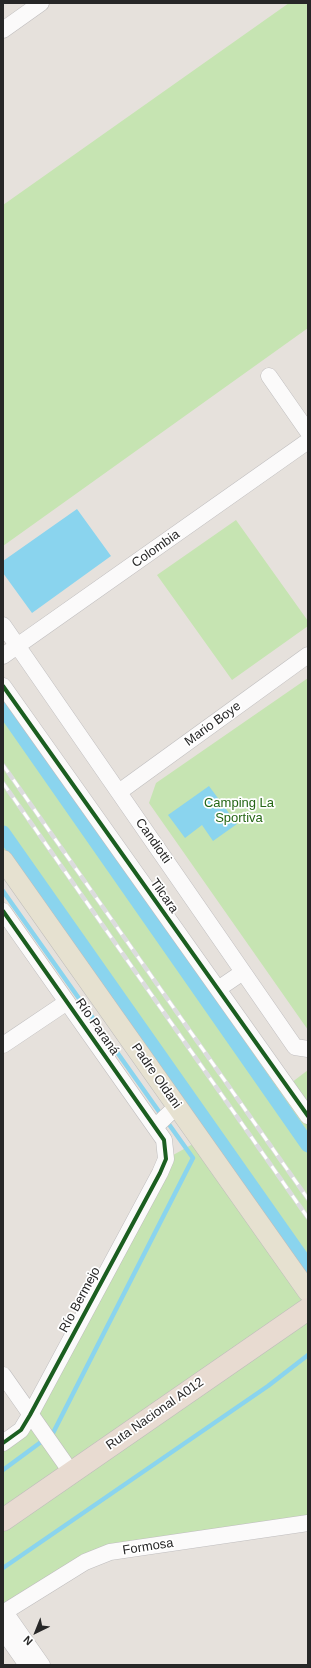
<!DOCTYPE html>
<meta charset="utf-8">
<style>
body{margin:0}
#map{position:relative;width:311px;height:1668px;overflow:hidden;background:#e6e1dc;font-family:Helvetica,sans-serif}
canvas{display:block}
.frame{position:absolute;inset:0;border:4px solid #272727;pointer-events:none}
.north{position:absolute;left:16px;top:1612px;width:40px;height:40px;-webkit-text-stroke:3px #fff;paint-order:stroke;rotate:223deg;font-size:11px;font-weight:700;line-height:16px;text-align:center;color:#272727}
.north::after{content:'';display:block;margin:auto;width:14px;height:18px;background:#272727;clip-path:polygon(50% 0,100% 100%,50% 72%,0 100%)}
</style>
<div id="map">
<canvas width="311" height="1668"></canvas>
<div class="frame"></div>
<div class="north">N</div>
</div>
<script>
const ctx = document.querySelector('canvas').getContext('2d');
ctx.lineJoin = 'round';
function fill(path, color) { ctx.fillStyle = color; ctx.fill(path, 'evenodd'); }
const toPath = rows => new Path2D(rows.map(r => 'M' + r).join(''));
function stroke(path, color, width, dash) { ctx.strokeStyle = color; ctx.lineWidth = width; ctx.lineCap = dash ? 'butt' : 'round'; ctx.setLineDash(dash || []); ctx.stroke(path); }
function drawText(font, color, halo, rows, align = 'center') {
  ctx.font = font + ' Helvetica,sans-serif'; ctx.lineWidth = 3.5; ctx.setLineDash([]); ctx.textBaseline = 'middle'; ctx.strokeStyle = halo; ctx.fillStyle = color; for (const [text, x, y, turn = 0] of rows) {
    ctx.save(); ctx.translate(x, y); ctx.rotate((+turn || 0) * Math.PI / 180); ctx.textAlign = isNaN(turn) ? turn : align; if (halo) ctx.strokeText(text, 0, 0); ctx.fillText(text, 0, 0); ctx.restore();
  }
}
fill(toPath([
 [289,3,308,3,308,328,3,546,3,205],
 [236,520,308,621,308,626,232,680,157,575],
 [308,678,308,1030,149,803,156,783],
 [3,687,287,1086,308,1070,308,1523,110,1552,3,1613,3,1443,21,1430,166,1159,200,1140,3,860]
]), '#c6e4b2');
fill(toPath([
 [77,509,111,556,32,613,3,573,3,561],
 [209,786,237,824,213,841,202,825,185,838,168,815]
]), '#8ad4ee');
stroke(toPath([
 [3,891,160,1113],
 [53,1433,193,1158,168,1123],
 [3,1470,41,1442],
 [3,1568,268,1386,308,1355]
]), '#8ad4ee', 4.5);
stroke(toPath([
 [3,708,308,1145],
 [3,833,308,1267]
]), '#8ad4ee', 15);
const minor = toPath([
 [3,30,41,3],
 [269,376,308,432],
 [3,625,295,1047,308,1049],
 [3,656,308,441],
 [3,686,308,1116],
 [119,792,308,655],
 [3,911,164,1140,166,1159,160,1173,30,1415,21,1430,3,1443],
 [218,989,243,972],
 [3,1045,67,1002],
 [155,1127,177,1106],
 [3,1375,71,1472],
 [5,1612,42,1665],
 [3,1613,85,1562,110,1552,308,1523],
 [3,1631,27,1665]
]);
const major = toPath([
 [3,860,308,1292]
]);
const highway = toPath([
 [3,1520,308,1309]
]);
stroke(minor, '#bfbdbe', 17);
stroke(major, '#bfbdbb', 21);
stroke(highway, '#bfbdbb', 23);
stroke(minor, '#fbfafa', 16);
stroke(major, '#e6e1d0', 20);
stroke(highway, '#e8dbd1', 22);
const rail = toPath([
 [3,765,308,1199],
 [3,783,308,1218]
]);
stroke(rail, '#dcdcde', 4.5);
stroke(rail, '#fff', 3, [9]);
stroke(toPath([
 [3,686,308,1116],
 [3,911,164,1140,166,1159,160,1173,30,1415,21,1430,3,1443]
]), '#1b5e20', 4);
drawText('13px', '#272727', '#fff', [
 ["Colombia",156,549,-35],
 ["Mario Boye",213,724,-36],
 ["Candiotti",153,841,55],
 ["Tilcara",164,896,55],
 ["Río Paraná",97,1027,55],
 ["Padre Oldani",156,1076,55],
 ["Río Bermejo",80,1300,-62],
 ["Ruta Nacional A012",155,1414,-35],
 ["Formosa",148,1547,-9]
]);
drawText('13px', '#256615', '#fff', [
 ["Camping La",239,803],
 ["Sportiva",239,818]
]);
</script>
